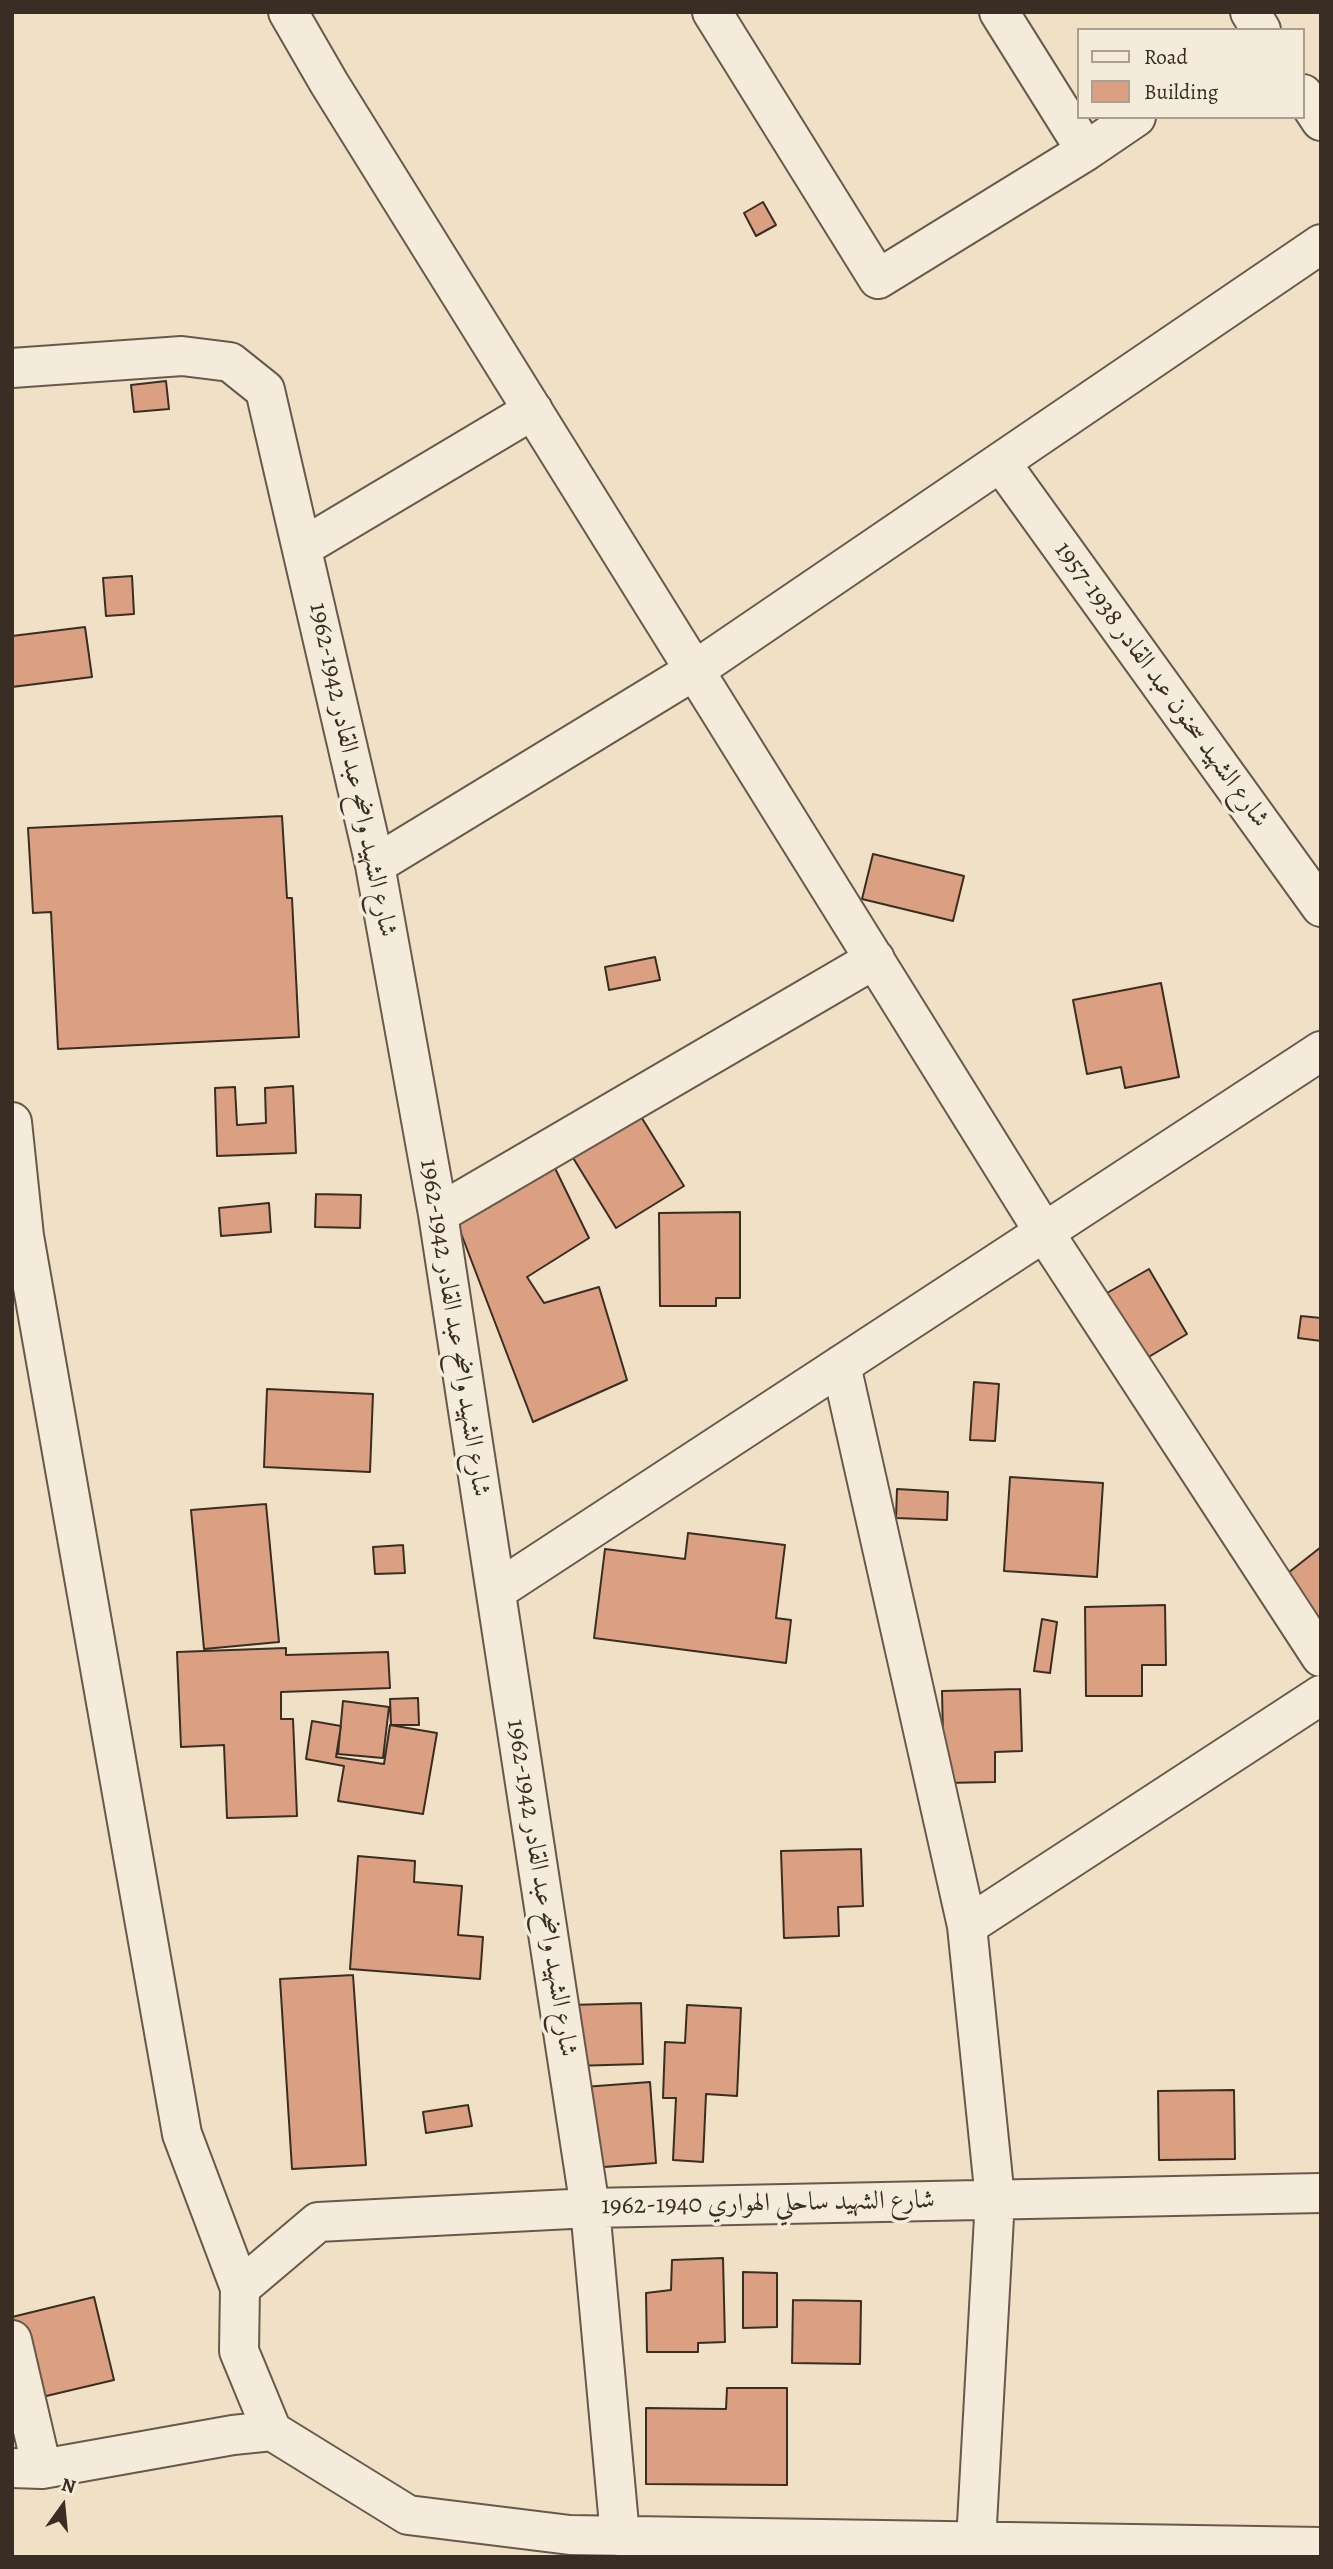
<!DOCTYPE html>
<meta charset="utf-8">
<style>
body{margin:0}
#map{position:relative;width:1333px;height:2569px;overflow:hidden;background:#f0e0c6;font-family:Alegreya,serif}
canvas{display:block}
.frame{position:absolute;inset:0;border:14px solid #392d24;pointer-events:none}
.legend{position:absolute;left:1077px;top:28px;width:228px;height:91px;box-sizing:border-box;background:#f5ebda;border:2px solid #aa9f91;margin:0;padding:9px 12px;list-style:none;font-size:21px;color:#392d24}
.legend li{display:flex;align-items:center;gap:14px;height:35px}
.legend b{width:35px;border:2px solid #aa9f91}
.north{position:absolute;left:28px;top:2471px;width:70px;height:70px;-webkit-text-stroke:5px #f5ebda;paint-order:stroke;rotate:15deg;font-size:19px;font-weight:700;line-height:28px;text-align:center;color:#392d24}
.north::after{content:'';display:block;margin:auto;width:24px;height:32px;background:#392d24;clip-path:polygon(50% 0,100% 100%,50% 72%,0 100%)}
</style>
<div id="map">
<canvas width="1333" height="2569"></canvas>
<div class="frame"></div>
<ul class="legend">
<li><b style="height:9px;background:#f5ebda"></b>Road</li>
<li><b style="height:19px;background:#db9f81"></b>Building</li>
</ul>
<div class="north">N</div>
</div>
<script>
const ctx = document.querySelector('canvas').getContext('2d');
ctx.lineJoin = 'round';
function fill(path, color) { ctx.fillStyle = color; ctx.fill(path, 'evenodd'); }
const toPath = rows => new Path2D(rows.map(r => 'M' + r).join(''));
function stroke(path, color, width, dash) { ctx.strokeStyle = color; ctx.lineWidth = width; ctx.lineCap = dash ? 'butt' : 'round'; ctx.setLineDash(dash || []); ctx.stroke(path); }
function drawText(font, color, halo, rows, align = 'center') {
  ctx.font = font + ' Alegreya,Amiri,serif'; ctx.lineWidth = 7; ctx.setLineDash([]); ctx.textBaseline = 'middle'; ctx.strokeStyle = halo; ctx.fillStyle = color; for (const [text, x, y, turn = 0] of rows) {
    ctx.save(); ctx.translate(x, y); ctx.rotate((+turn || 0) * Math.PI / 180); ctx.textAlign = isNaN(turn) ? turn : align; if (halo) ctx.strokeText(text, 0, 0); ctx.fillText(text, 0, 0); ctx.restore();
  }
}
const building = toPath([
 [763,202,776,225,756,236,744,213,763,202],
 [166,381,169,409,134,412,131,385,166,381],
 [132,576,134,614,106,616,103,578,132,576],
 [85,627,92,677,12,687,12,636,85,627],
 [282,816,287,898,292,898,299,1037,58,1049,51,912,33,913,28,828,282,816],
 [873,854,964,876,953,921,862,899,873,854],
 [655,957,660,980,609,990,605,967,655,957],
 [1161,983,1179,1077,1125,1088,1121,1067,1087,1074,1073,1000,1161,983],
 [293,1086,296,1153,217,1156,215,1088,235,1087,237,1125,266,1123,265,1088,293,1086],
 [635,1107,684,1186,616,1228,567,1148,635,1107],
 [551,1160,589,1238,527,1277,544,1303,599,1287,627,1380,533,1422,454,1215,551,1160],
 [316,1194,361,1195,360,1228,315,1227,316,1194],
 [269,1203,271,1232,221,1236,219,1208,269,1203],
 [740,1212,740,1298,716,1298,716,1306,660,1306,659,1213,740,1212],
 [1149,1269,1187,1334,1132,1367,1093,1301,1149,1269],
 [1301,1316,1321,1318,1321,1341,1298,1338,1301,1316],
 [974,1382,999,1384,995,1441,970,1440,974,1382],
 [267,1389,373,1394,370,1472,264,1467,267,1389],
 [1010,1477,1103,1483,1097,1577,1004,1571,1010,1477],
 [897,1489,948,1492,947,1520,896,1518,897,1489],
 [266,1504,279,1642,204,1649,191,1510,266,1504],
 [688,1533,785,1545,776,1618,791,1620,786,1663,594,1638,605,1549,685,1559,688,1533],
 [403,1545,405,1573,375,1574,373,1547,403,1545],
 [1321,1547,1321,1634,1279,1580,1321,1547],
 [1165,1605,1166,1665,1142,1665,1142,1696,1086,1696,1085,1607,1165,1605],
 [1042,1619,1057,1622,1050,1673,1034,1671,1042,1619],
 [286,1648,286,1655,388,1652,390,1688,281,1692,281,1719,293,1719,297,1816,227,1818,224,1745,181,1747,177,1652,286,1648],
 [1020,1689,1022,1751,995,1752,995,1782,944,1783,942,1691,1020,1689],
 [418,1698,419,1725,391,1725,390,1699,418,1698],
 [343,1701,389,1707,383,1758,338,1754,343,1701],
 [312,1721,341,1726,336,1757,384,1764,390,1725,437,1733,423,1814,338,1801,344,1766,306,1759,312,1721],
 [861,1849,863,1906,838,1907,839,1936,784,1938,781,1851,861,1849],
 [358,1856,415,1861,414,1882,462,1886,458,1935,483,1937,480,1979,350,1969,358,1856],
 [353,1975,366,2165,292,2169,280,1979,353,1975],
 [641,2003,643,2064,572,2066,570,2005,641,2003],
 [687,2005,741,2008,737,2096,706,2094,703,2162,673,2160,676,2098,663,2098,665,2042,685,2043,687,2005],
 [650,2082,656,2163,591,2168,584,2087,650,2082],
 [1234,2090,1235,2159,1159,2160,1158,2091,1234,2090],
 [468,2105,472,2126,426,2133,423,2112,468,2105],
 [723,2258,725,2342,698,2343,698,2352,647,2352,646,2293,671,2290,672,2260,723,2258],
 [743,2272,777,2273,777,2327,743,2328,743,2272],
 [94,2297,114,2380,25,2401,12,2349,12,2317,94,2297],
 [793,2300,861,2301,860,2364,792,2363,793,2300],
 [727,2388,787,2388,787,2485,646,2484,646,2408,726,2409,727,2388]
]);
fill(building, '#db9f81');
stroke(building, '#392d24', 2);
const street = toPath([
 [288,12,329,83,1044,1232,1321,1657],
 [712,12,878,279,1086,151,999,12],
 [1250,12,1261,30],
 [1303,94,1321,121],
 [1086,151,1136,117],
 [12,368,182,356,230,362,265,390,375,865,438,1214,590,2208,620,2536],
 [1001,463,1321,907],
 [303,547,533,410],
 [375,865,695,670,1321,244],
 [12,1122,24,1236,182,2134,240,2288,239,2351,272,2431,408,2515,570,2535,1321,2547],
 [438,1214,875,959],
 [841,1365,967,1926,995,2199,976,2542],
 [496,1591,1321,1051],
 [967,1926,1321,1695],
 [240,2288,318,2222,590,2208,1321,2193],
 [12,2340,42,2469],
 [12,2468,42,2469,233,2435,272,2431]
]);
stroke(street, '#675a4c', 42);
stroke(street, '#f5ebda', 38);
drawText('26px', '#392d24', '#f5ebda', [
 ["شارع الشهيد سحنون عبد القادر 1938-1957",1161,685,54],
 ["شارع الشهيد واضح عبد القادر 1942-1962",352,770,78],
 ["شارع الشهيد واضح عبد القادر 1942-1962",454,1328,81],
 ["شارع الشهيد واضح عبد القادر 1942-1962",541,1888,81],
 ["شارع الشهيد ساحلي الهواري 1940-1962",768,2204,-1]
]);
</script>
